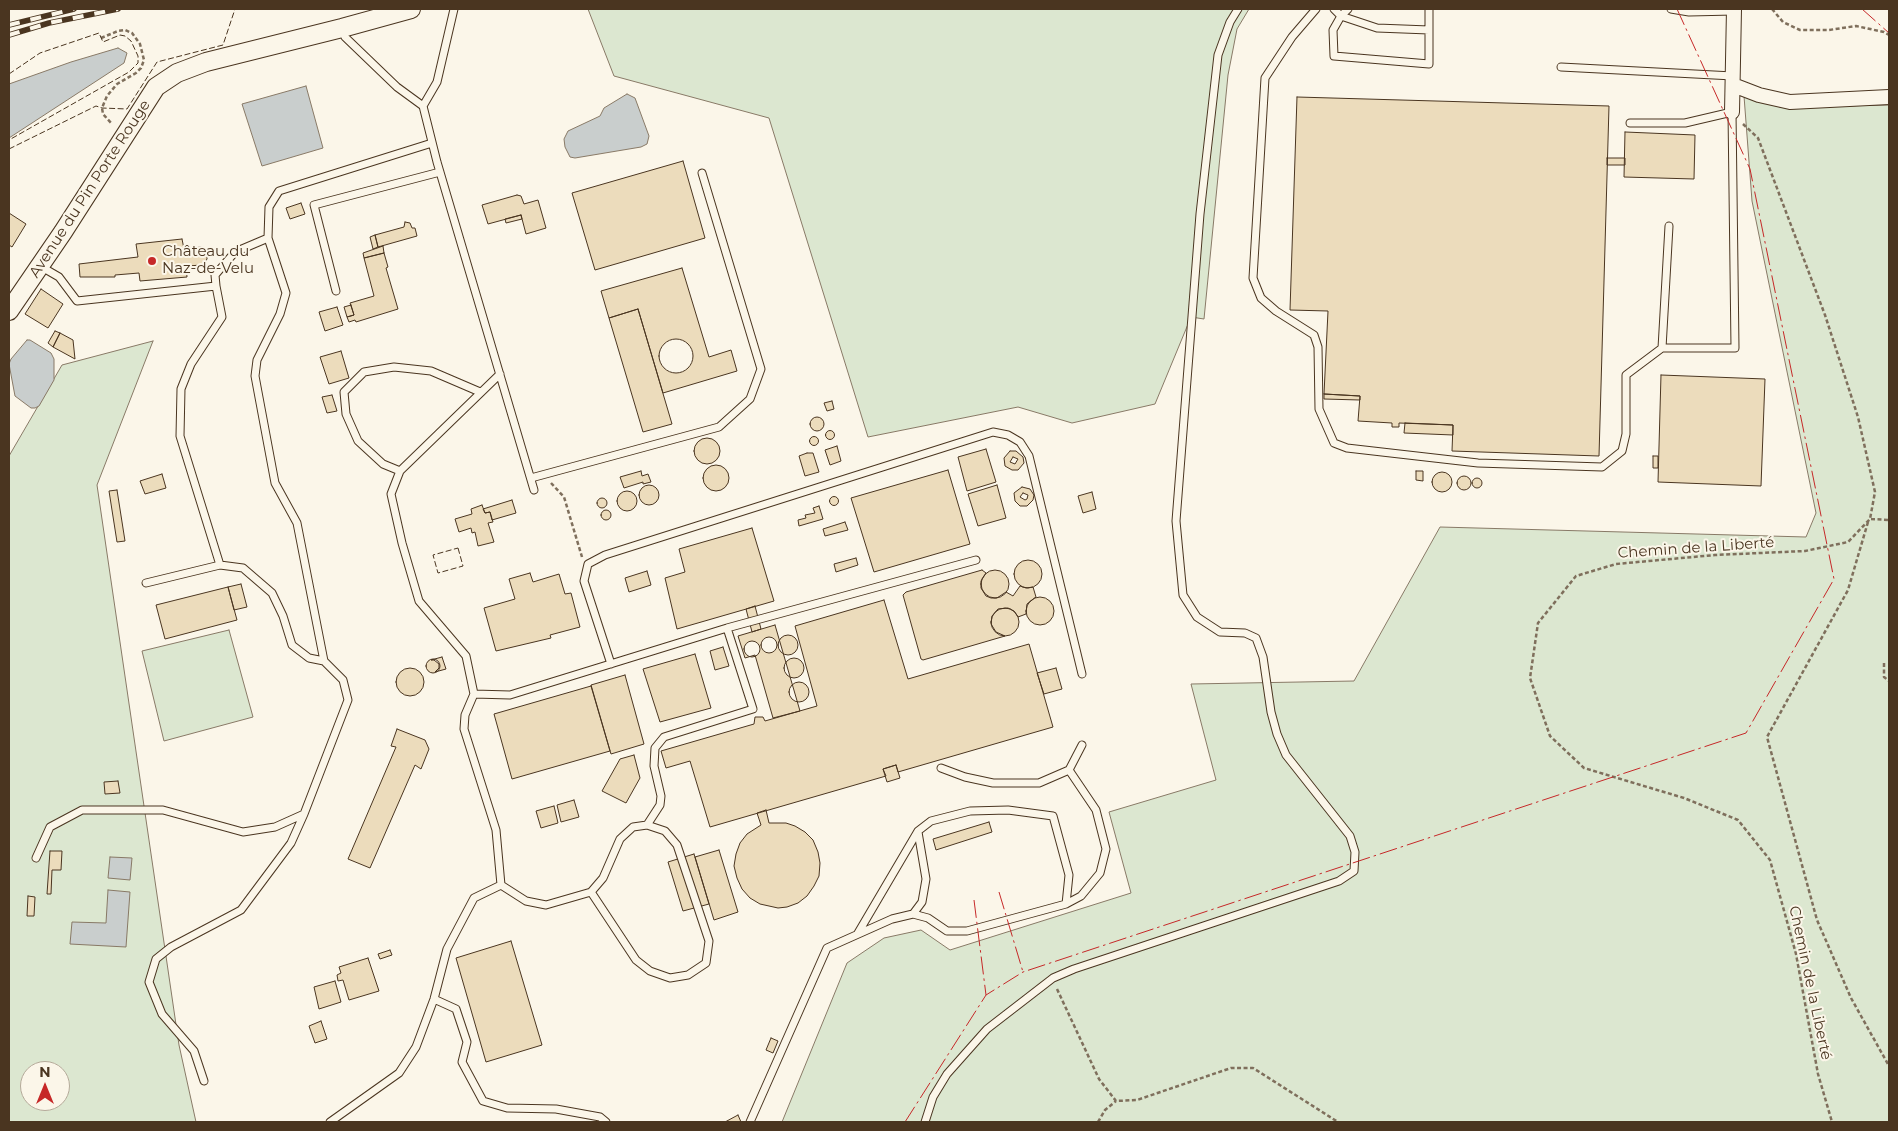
<!DOCTYPE html>
<meta charset="utf-8">
<style>
body{margin:0}
#map{position:relative;width:1898px;height:1131px;overflow:hidden;background:#fbf6e9;font-family:Montserrat,sans-serif}
canvas{display:block}
.frame{position:absolute;inset:0;border:10px solid #4a3520;pointer-events:none}
.north{position:absolute;left:20px;top:1061px;width:50px;height:50px;box-sizing:border-box;background:#fbf6e9;border:1px solid #b4a999;border-radius:50%;rotate:0deg;font-size:14px;font-weight:700;line-height:20px;text-align:center;color:#4a3520}
.north::after{content:'';display:block;margin:auto;width:18px;height:22px;background:#c62828;clip-path:polygon(50% 0,100% 100%,50% 72%,0 100%)}
</style>
<div id="map">
<canvas width="1898" height="1131"></canvas>
<div class="frame"></div>
<div class="north">N</div>
</div>
<script>
const ctx = document.querySelector('canvas').getContext('2d');
ctx.lineJoin = 'round';
function fill(path, color) { ctx.fillStyle = color; ctx.fill(path, 'evenodd'); }
const toPath = rows => new Path2D(rows.map(r => 'M' + r).join(''));
function stroke(path, color, width, dash) { ctx.strokeStyle = color; ctx.lineWidth = width; ctx.lineCap = dash ? 'butt' : 'round'; ctx.setLineDash(dash || []); ctx.stroke(path); }
function drawText(font, color, halo, rows, align = 'center') {
  ctx.font = font + ' Montserrat,sans-serif'; ctx.lineWidth = 4; ctx.setLineDash([]); ctx.textBaseline = 'middle'; ctx.strokeStyle = halo; ctx.fillStyle = color; for (const [text, x, y, turn = 0] of rows) {
    ctx.save(); ctx.translate(x, y); ctx.rotate((+turn || 0) * Math.PI / 180); ctx.textAlign = isNaN(turn) ? turn : align; if (halo) ctx.strokeText(text, 0, 0); ctx.fillText(text, 0, 0); ctx.restore();
  }
}
const green = toPath([
 [588,9,1249,9,1237,29,1228,75,1204,319,1191,317,1155,404,1072,423,1018,407,868,437,769,118,614,76,588,9],
 [1744,96,1780,107,1889,105,1889,1122,782,1122,847,963,884,938,921,930,950,950,1131,893,1109,812,1216,780,1191,684,1354,681,1440,527,1806,537,1816,513,1752,201,1744,96],
 [153,341,97,485,179,1045,196,1122,9,1122,9,456,62,365,153,341],
 [30,1071,60,1071,60,1101,30,1101,30,1071],
 [229,630,253,717,164,741,142,651,229,630]
]);
fill(green, '#dce7d0');
stroke(green, '#887966', 1);
const water = toPath([
 [118,48,127,53,124,63,9,138,9,84,71,62,118,48],
 [306,86,323,148,262,166,242,104,306,86],
 [627,94,635,98,649,136,647,144,641,147,575,158,570,157,565,147,564,139,568,131,600,116,604,108,627,94],
 [27,340,30,340,51,353,54,359,54,380,39,406,35,408,31,408,15,396,9,364,11,359,27,340],
 [110,857,132,858,130,880,108,878,110,857],
 [108,890,130,892,126,947,70,944,72,922,106,923,108,890]
]);
fill(water, '#c9cecd');
stroke(water, '#887966', 1);
const building = toPath([
 [1297,97,1609,106,1599,456,1452,451,1453,425,1399,423,1399,427,1392,427,1392,423,1358,421,1360,396,1324,394,1328,311,1290,310,1297,97],
 [1625,132,1695,135,1694,179,1624,177,1625,132],
 [1607,158,1625,158,1625,165,1607,165,1607,158],
 [683,161,705,238,595,270,572,193,683,161],
 [517,195,521,196,524,204,538,200,546,228,526,234,521,215,488,224,482,205,517,195],
 [301,203,305,214,290,219,286,208,301,203],
 [9,213,26,224,12,247,9,245,9,213],
 [521,215,522,219,506,223,505,219,521,215],
 [405,222,410,223,412,228,415,228,417,236,378,247,375,235,404,227,405,222],
 [375,235,378,247,373,249,370,237,375,235],
 [182,239,184,249,201,247,207,251,207,259,203,265,186,266,187,277,140,281,139,273,115,275,115,277,80,277,79,264,138,257,136,244,182,239],
 [383,246,384,253,364,258,363,253,383,246],
 [384,253,388,267,386,268,398,309,356,322,355,320,349,322,347,317,354,315,350,303,374,296,364,258,384,253],
 [682,268,709,357,731,350,737,371,663,393,638,309,609,318,601,291,682,268],
 [41,289,63,304,48,328,25,314,41,289],
 [351,305,354,315,347,317,344,307,351,305],
 [337,307,343,325,325,331,319,312,337,307],
 [638,309,672,424,643,432,609,318,638,309],
 [55,331,60,333,53,347,48,343,55,331],
 [60,333,73,340,75,359,53,347,60,333],
 '659 356a17 17 0 1 1 34 0a17 17 0 1 1-34 0Z',
 [341,351,349,378,329,384,320,357,341,351],
 [1661,375,1765,379,1761,486,1658,482,1661,375],
 [1324,394,1360,396,1360,400,1324,399,1324,394],
 [332,395,337,411,327,413,322,397,332,395],
 [832,401,834,409,827,411,824,403,832,401],
 '810 424a7 7 0 1 1 14 0a7 7 0 1 1-14 0Z',
 [1405,423,1453,425,1453,435,1404,433,1405,423],
 '825.5 435a4.5 4.5 0 1 1 9 0a4.5 4.5 0 1 1-9 0Z',
 '809.5 441a4.5 4.5 0 1 1 9 0a4.5 4.5 0 1 1-9 0Z',
 '694 451a13 13 0 1 1 26 0a13 13 0 1 1-26 0Z',
 [837,446,841,461,830,465,825,450,837,446],
 [986,449,996,482,967,491,958,457,986,449],
 [1010,451,1016,451,1023,457,1024,463,1018,470,1012,470,1005,466,1004,458,1010,451],
 [1013,457,1018,459,1015,464,1010,462,1013,457],
 [807,453,813,453,819,472,805,476,799,456,807,453],
 [1653,456,1658,456,1658,468,1653,468,1653,456],
 '703 478a13 13 0 1 1 26 0a13 13 0 1 1-26 0Z',
 [948,470,970,544,874,572,851,498,948,470],
 [641,471,642,476,648,474,651,482,643,484,643,482,624,488,620,477,641,471],
 [1416,471,1423,471,1423,481,1416,480,1416,471],
 '1432 482a10 10 0 1 1 20 0a10 10 0 1 1-20 0Z',
 [162,474,166,488,145,494,140,481,162,474],
 '1457 483a7 7 0 1 1 14 0a7 7 0 1 1-14 0Z',
 '1472 483a5 5 0 1 1 10 0a5 5 0 1 1-10 0Z',
 [997,485,1006,518,978,526,968,494,997,485],
 '639 495a10 10 0 1 1 20 0a10 10 0 1 1-20 0Z',
 [1022,487,1030,489,1034,495,1033,500,1027,506,1020,506,1015,501,1014,493,1022,487],
 [1023,493,1028,495,1027,499,1025,500,1020,497,1023,493],
 [117,490,125,541,117,542,109,491,117,490],
 '617 501a10 10 0 1 1 20 0a10 10 0 1 1-20 0Z',
 [1092,492,1096,509,1083,513,1078,496,1092,492],
 '829.5 501a4.5 4.5 0 1 1 9 0a4.5 4.5 0 1 1-9 0Z',
 '597 503a5 5 0 1 1 10 0a5 5 0 1 1-10 0Z',
 [512,500,516,513,492,520,490,512,485,513,483,509,512,500],
 [482,505,485,513,490,512,493,522,488,523,494,542,478,546,475,532,472,533,471,528,459,532,455,519,472,514,471,509,482,505],
 [819,506,823,519,799,526,798,520,806,518,805,515,815,513,813,508,819,506],
 '601 515a5 5 0 1 1 10 0a5 5 0 1 1-10 0Z',
 [845,522,848,530,825,536,823,529,845,522],
 [752,528,774,601,677,629,665,578,685,572,679,549,752,528],
 [856,558,858,565,836,572,834,564,856,558],
 '1014 574a14 14 0 1 1 28 0a14 14 0 1 1-28 0Z',
 '981 584a14 14 0 1 1 28 0a14 14 0 1 1-28 0Z',
 [982,570,986,573,981,581,981,588,986,596,991,598,997,598,1006,592,1013,596,1020,586,1026,588,1033,587,1036,597,1027,604,1026,614,1018,617,1014,611,1008,608,998,609,992,616,991,624,996,632,1005,636,923,660,921,659,903,595,906,592,982,570],
 [647,571,651,585,629,592,625,578,647,571],
 [530,573,533,582,559,574,565,594,571,593,580,627,550,635,551,638,496,651,484,608,515,599,509,579,530,573],
 [241,584,247,607,234,610,228,587,241,584],
 [228,587,237,620,165,639,156,605,228,587],
 '1026 611a14 14 0 1 1 28 0a14 14 0 1 1-28 0Z',
 [884,600,908,679,1029,644,1053,727,898,772,896,765,883,769,886,776,710,827,690,761,666,768,661,751,754,724,755,717,763,717,765,721,817,706,795,626,884,600],
 [755,606,761,629,752,632,746,609,755,606],
 '991 622a14 14 0 1 1 28 0a14 14 0 1 1-28 0Z',
 [775,625,800,711,773,718,755,655,745,658,738,636,775,625],
 '778 645a10 10 0 1 1 20 0a10 10 0 1 1-20 0Z',
 '761 645a8 8 0 1 1 16 0a8 8 0 1 1-16 0Z',
 '744 649a8 8 0 1 1 16 0a8 8 0 1 1-16 0Z',
 [723,647,729,666,715,670,710,651,723,647],
 [695,654,711,708,660,722,643,669,695,654],
 [442,657,446,669,435,672,439,668,439,664,434,660,431,660,442,657],
 '784 668a10 10 0 1 1 20 0a10 10 0 1 1-20 0Z',
 '426 666a7 7 0 1 1 14 0a7 7 0 1 1-14 0Z',
 [1056,668,1062,689,1044,694,1037,673,1056,668],
 '396 682a14 14 0 1 1 28 0a14 14 0 1 1-28 0Z',
 [625,675,644,744,611,754,591,685,625,675],
 '789 692a10 10 0 1 1 20 0a10 10 0 1 1-20 0Z',
 [591,686,610,751,512,779,494,714,591,686],
 [397,729,425,740,429,749,421,769,415,765,370,868,348,859,396,747,391,746,397,729],
 [634,755,640,778,626,803,602,791,620,759,634,755],
 [896,765,900,778,887,782,883,769,896,765],
 [118,781,120,793,105,794,104,782,118,781],
 [574,800,579,817,561,822,557,805,574,800],
 [554,806,558,823,541,828,536,811,554,806],
 [766,810,769,823,786,823,795,826,805,832,813,840,818,852,820,863,819,876,814,886,807,896,798,903,787,907,778,908,760,904,750,898,742,889,737,878,734,866,736,854,740,843,747,834,761,825,757,813,766,810],
 [989,822,992,832,936,850,933,839,989,822],
 [719,850,738,912,714,920,695,857,719,850],
 [50,851,62,851,61,870,52,870,51,894,47,894,50,851],
 [694,854,709,904,683,911,668,862,694,854],
 [28,896,35,897,34,916,27,916,28,896],
 [511,941,542,1045,486,1062,456,958,511,941],
 [390,950,392,955,380,959,378,954,390,950],
 [368,958,379,991,349,1000,343,980,338,981,337,975,341,973,339,967,368,958],
 [335,981,341,1002,319,1009,314,987,335,981],
 [321,1021,327,1039,315,1043,309,1026,321,1021],
 [771,1038,778,1041,773,1053,766,1050,771,1038],
 [738,1115,741,1122,725,1122,738,1115]
]);
fill(building, '#ecdcbc');
stroke(building, '#4a3520', 1);
const service = toPath([
 [1316,9,1292,37,1265,78,1253,278,1261,298,1276,311,1314,335,1318,347,1319,409,1334,443,1347,448,1478,463,1602,467,1622,451,1626,434,1626,375,1662,348],
 [1334,9,1341,16,1377,28,1429,30],
 [1348,9,1341,16,1333,30,1334,56,1429,64,1429,9],
 [1671,9,1689,12,1734,11],
 [342,29,345,37,397,87,423,106,437,82,454,9],
 [1561,67,1733,76],
 [423,106,437,162,534,490],
 [1630,123,1685,123,1732,112,1735,348,1662,348,1669,226],
 [40,266,59,277,77,301,216,286,215,275,235,252,268,238],
 [216,286,222,317,191,364,181,389,180,436,220,565],
 [336,291,314,205,440,172],
 [400,471,383,464,358,441,346,414,344,392,364,372,394,367,431,371,480,392],
 [531,478,719,427,750,399,761,369,702,173],
 [146,583,220,565,243,568,272,593,283,616,292,645,309,658,324,661],
 [611,664,584,581,588,564,605,555,993,432,1008,435,1020,442,1029,456,1082,674],
 [474,694,510,695,727,628,976,560],
 [1069,770,1082,745],
 [647,825,660,805,661,796,654,766,655,748,664,737,753,709,727,628],
 [36,858,50,827,82,810,163,810,243,832,275,827,304,814,348,700,343,680,324,661,297,523,275,483,255,376,257,360,280,314,286,293,268,238,269,207,279,191,432,143],
 [501,885,526,901,546,905,591,892,603,878,620,839,633,827,647,825,665,831,677,845,709,941,706,963,688,975,670,978,650,971,636,960,591,892],
 [913,914,922,902,926,879,918,832],
 [858,933,918,831,931,821,970,811,1008,810,1053,816,1069,875,1066,904],
 [434,999,456,1009,467,1042,462,1062,483,1101,507,1108,556,1109,600,1117,606,1122],
 [204,1081,194,1051,162,1014,149,982,156,959,171,947,241,910,291,843,304,814],
 [330,1122,399,1073,416,1047,434,999,447,949,474,898,501,885,496,830,464,729,465,715,474,694,466,656,419,601,402,543,391,494,400,471,500,374],
 [750,1122,827,948,892,919,913,914,928,918,947,931,967,931,1066,904,1081,896,1100,873,1106,849,1096,810,1069,770,1039,783,993,783,965,777,941,768],
 [925,1122,933,1097,947,1074,987,1029,1053,978,1074,969,1339,881,1354,871,1355,852,1350,836,1286,755,1277,734,1271,712,1263,657,1256,638,1245,633,1220,632,1197,617,1183,595,1176,521,1200,214,1218,55,1230,22,1238,9]
]);
const minor = toPath([
 [1733,85,1759,95,1790,102,1889,97],
 [1732,112,1734,9]
]);
const tertiary = toPath([
 [9,311,63,232,156,87,177,73,206,62,342,28,411,9]
]);
stroke(service, '#4a3520', 9);
stroke(minor, '#4a3520', 16);
stroke(tertiary, '#4a3520', 20);
stroke(toPath([
 [1772,9,1783,22,1800,30,1829,30,1856,26,1884,32,1889,35],
 [101,38,118,31,125,30,132,33,140,44,144,60,141,68,136,73,117,84,107,96,102,108,103,114,112,124],
 [1743,124,1758,138,1825,315,1858,417,1875,492,1870,519,1848,542,1805,551,1715,555,1616,564,1576,576,1538,623,1530,678,1550,736,1584,768,1684,798,1738,820,1770,860,1796,954,1818,1074,1832,1122],
 [551,483,564,497,582,557],
 [1871,519,1889,520],
 [1868,522,1848,590,1767,737,1817,920,1851,998,1889,1066],
 [1884,663,1884,677,1889,681],
 [1057,989,1099,1079,1116,1101,1137,1100,1231,1068,1253,1068,1338,1122],
 [1098,1122,1105,1110,1116,1101]
]), '#7f6f5c', 2.5, [4, 2.5]);
stroke(service, '#fbf6e9', 7);
stroke(minor, '#fbf6e9', 14);
stroke(tertiary, '#fbf6e9', 18);
const rail = toPath([
 [9,25,74,9],
 [9,35,49,23,118,9]
]);
stroke(rail, '#4a3520', 5.5);
stroke(rail, '#fbf6e9', 4, [11]);
stroke(toPath([
 [9,74,40,53,99,33,103,42,120,35,125,36,131,41,138,56,138,63,129,72,9,140],
 [9,149,96,106,102,108,127,109,157,62,223,45,235,9],
 [458,548,463,566,438,573,433,555,458,548]
]), '#4a3520', 1, [6, 2.5]);
stroke(toPath([
 [1862,9,1889,33],
 [999,892,1023,972],
 [974,900,986,995],
 [905,1122,986,995,1023,972,1746,733,1834,579,1750,169,1677,9]
]), '#c62828', 1, [18, 4, 2.5, 4]);
for (const [x, y, r, color] of [
 [152,261,5,"#c62828"]
]) { const dot = new Path2D(); dot.arc(x, y, r, 0, 2 * Math.PI); ctx.fillStyle = color; ctx.fill(dot); stroke(dot, '#fbf6e9', 2); }
drawText('15px', '#4a3520', '#fbf6e9', [
 ["Avenue du Pin Porte Rouge",90,189,-57],
 ["Chemin de la Liberté",1696,548,-4],
 ["Chemin de la Liberté",1810,983,78]
]);
drawText('15px', '#4a3520', '#fbf6e9', [
 ["Château du",162,252],
 ["Naz-de-Velu",162,269]
], 'left');
</script>
